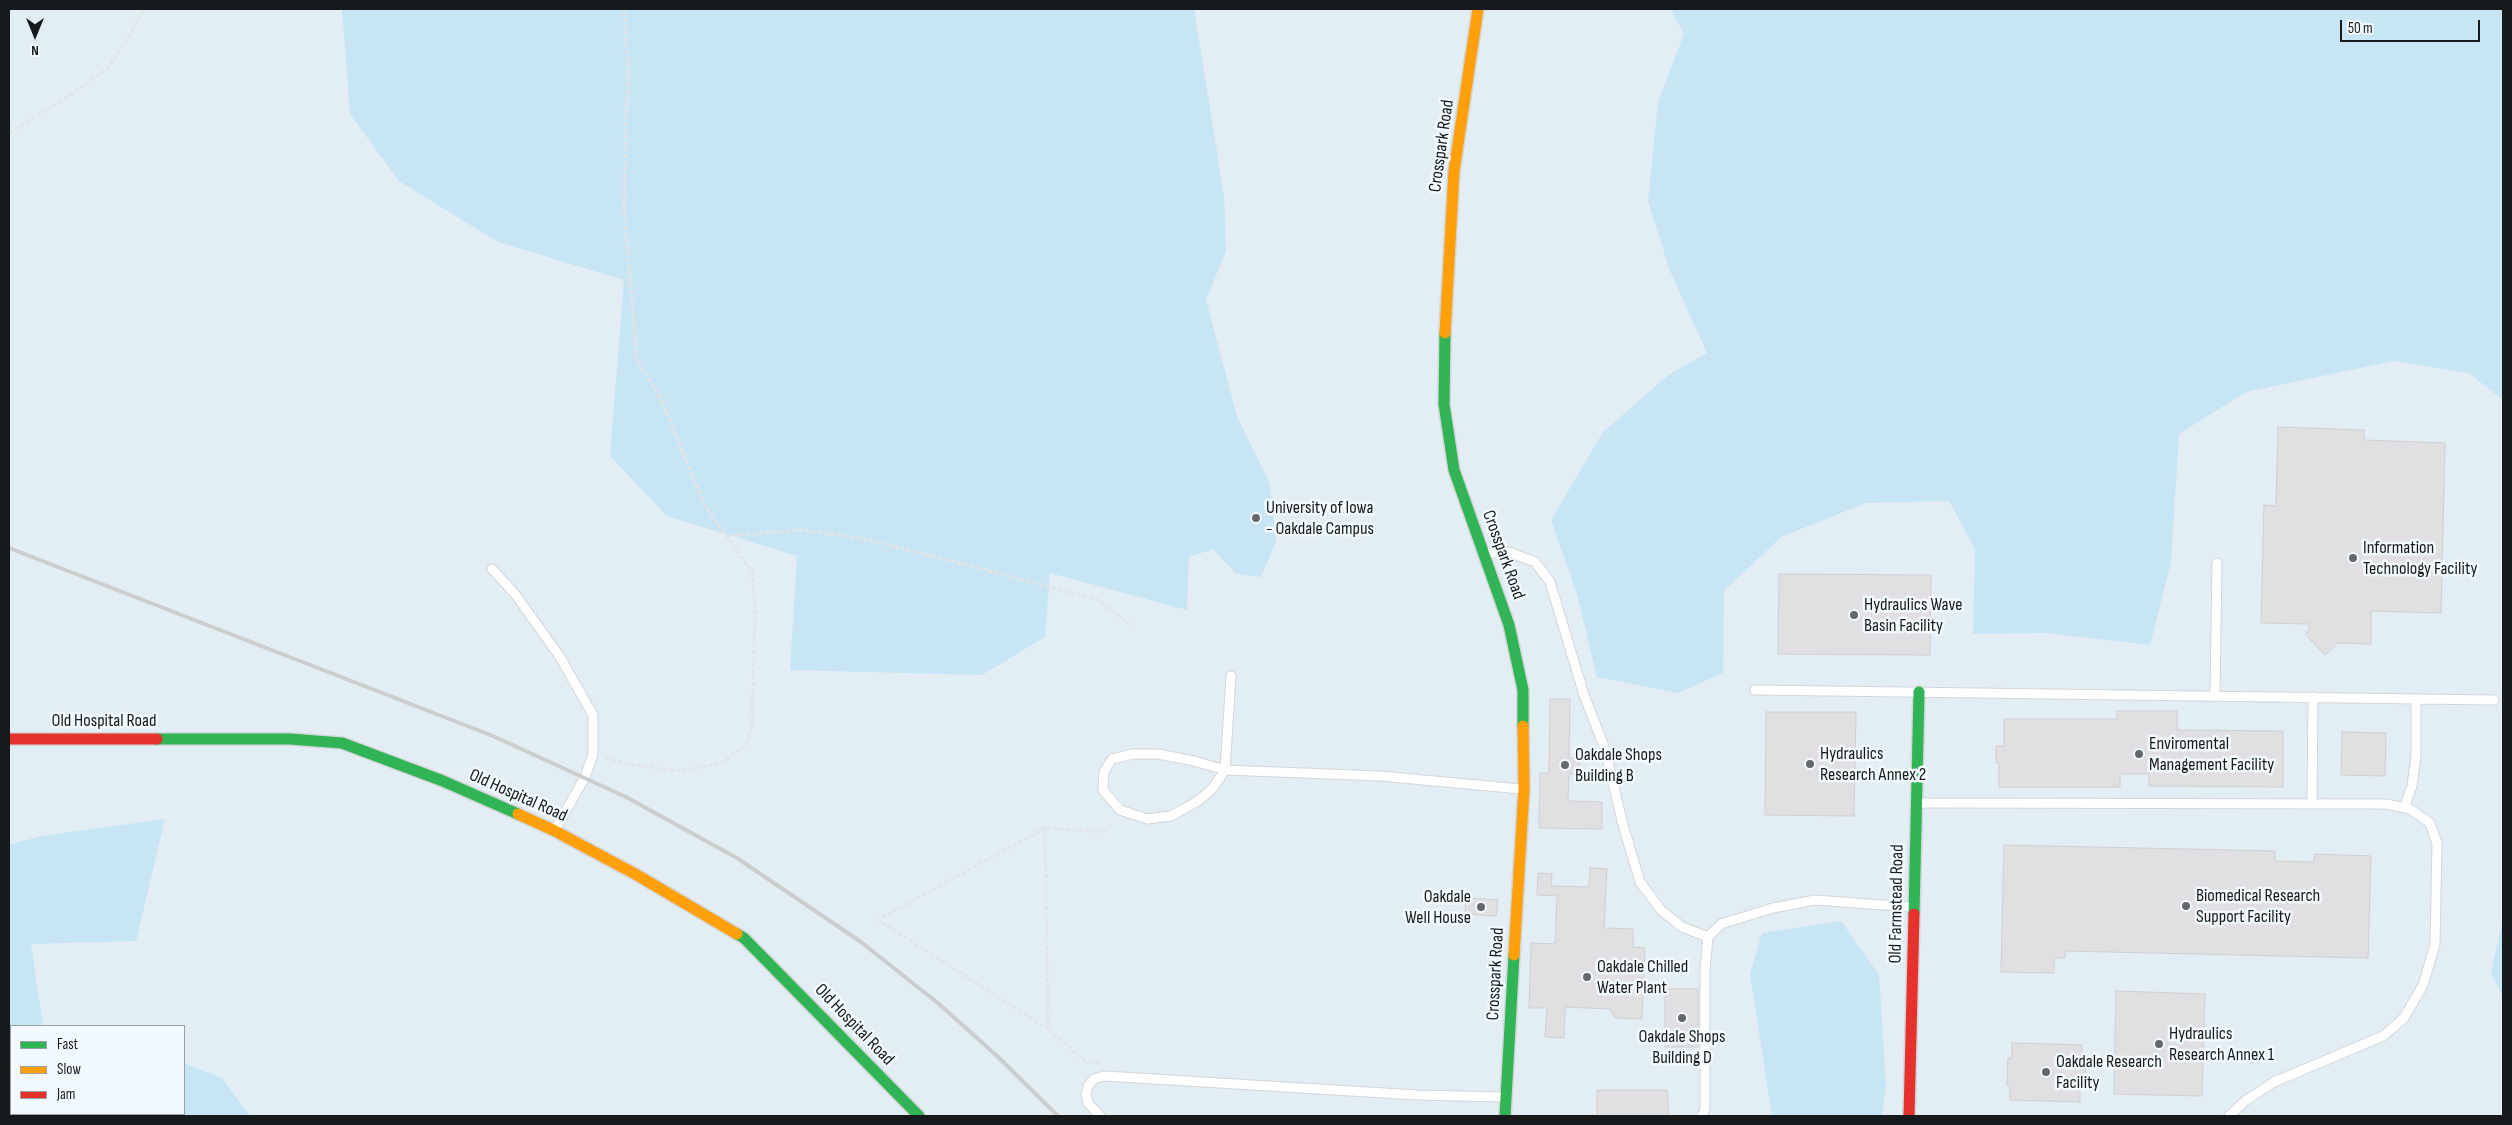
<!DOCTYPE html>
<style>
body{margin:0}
#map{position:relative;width:2512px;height:1125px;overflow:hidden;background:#f6f9fc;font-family:"Sofia Sans Condensed",sans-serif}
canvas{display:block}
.frame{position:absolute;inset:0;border:10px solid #161a1c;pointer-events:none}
.legend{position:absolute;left:10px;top:1025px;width:175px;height:90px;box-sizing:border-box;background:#f3faff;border:1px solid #9ba0a4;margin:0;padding:6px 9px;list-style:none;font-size:15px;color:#161a1c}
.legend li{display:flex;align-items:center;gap:10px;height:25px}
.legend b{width:25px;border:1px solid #9ba0a4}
.north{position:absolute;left:10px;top:10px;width:50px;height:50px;-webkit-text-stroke:4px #f3faff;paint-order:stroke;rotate:180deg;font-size:14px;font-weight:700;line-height:20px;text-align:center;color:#161a1c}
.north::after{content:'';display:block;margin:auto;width:18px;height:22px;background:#161a1c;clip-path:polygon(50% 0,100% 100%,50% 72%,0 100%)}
.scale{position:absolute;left:2340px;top:20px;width:140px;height:22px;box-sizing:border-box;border:2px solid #161a1c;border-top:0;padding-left:6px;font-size:15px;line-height:18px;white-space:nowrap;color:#161a1c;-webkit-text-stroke:4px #f3faff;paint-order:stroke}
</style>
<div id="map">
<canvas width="2512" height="1125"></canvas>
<div class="frame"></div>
<ul class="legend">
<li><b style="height:6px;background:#30b455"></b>Fast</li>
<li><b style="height:6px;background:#ff9f0a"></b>Slow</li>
<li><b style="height:6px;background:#e5322d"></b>Jam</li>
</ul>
<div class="north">N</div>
<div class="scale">50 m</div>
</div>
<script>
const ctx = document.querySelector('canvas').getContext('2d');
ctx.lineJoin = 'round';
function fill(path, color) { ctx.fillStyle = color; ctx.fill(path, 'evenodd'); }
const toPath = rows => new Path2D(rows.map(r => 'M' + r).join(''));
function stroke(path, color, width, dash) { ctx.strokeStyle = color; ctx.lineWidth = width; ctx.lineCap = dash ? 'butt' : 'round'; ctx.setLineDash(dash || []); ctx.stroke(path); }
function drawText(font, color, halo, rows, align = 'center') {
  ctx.font = font + ' "Sofia Sans Condensed",sans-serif'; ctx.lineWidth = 5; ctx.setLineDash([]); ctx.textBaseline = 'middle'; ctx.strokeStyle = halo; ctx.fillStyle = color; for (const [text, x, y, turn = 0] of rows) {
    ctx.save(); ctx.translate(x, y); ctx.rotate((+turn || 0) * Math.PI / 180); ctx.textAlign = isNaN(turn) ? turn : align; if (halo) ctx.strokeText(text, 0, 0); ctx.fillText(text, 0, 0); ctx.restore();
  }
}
fill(toPath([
 [9,9,2503,9,2503,1116,9,1116],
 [11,1026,184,1026,184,1114,11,1114]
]), '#e2edf4');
fill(toPath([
 [342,9,1194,9,1224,196,1226,251,1206,300,1237,416,1270,484,1276,541,1261,577,1236,574,1213,549,1189,557,1187,610,1050,573,1045,637,982,675,790,670,797,556,667,516,610,456,624,280,498,242,399,181,350,114],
 [1670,9,2503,9,2503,400,2469,373,2393,361,2246,392,2179,434,2171,562,2150,645,2046,633,1973,634,1975,549,1949,501,1866,503,1781,537,1724,591,1723,673,1678,693,1597,677,1577,594,1551,520,1603,432,1670,374,1707,353,1670,271,1648,201,1658,102,1684,34],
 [165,819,136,941,31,944,43,1026,11,1026,11,1114,184,1114,184,1063,222,1078,250,1116,9,1116,9,845,41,836],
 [2503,920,2503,997,2491,973],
 [1841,921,1879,975,1886,1086,1882,1116,1772,1116,1750,974,1762,933]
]), '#c8e5f5');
const building = toPath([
 [2278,427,2364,430,2364,440,2445,443,2441,613,2371,611,2371,644,2338,643,2325,655,2305,634,2309,631,2309,624,2261,623,2264,505,2276,506,2278,427],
 [1779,574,1931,575,1930,655,1778,654,1779,574],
 [1550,699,1570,699,1569,758,1580,758,1579,775,1569,774,1568,801,1602,802,1602,829,1539,828,1540,773,1549,773,1550,699],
 [2117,711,2177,711,2177,730,2283,731,2283,787,2149,786,2149,774,2120,774,2120,787,1999,787,1999,763,1996,763,1996,746,2004,746,2004,719,2117,719,2117,711],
 [1766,712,1856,712,1854,816,1765,815,1766,712],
 [2342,732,2386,733,2385,776,2341,775,2342,732],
 [2004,845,2275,851,2275,861,2314,862,2314,854,2371,856,2368,958,2065,951,2065,958,2054,958,2054,973,2001,972,2004,845],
 [1590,868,1607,869,1604,928,1633,929,1633,947,1645,948,1642,1019,1615,1018,1610,1009,1565,1007,1564,1038,1545,1037,1547,1008,1529,1008,1531,943,1555,944,1557,896,1537,895,1538,873,1552,874,1551,886,1589,887,1590,868],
 [1466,898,1498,900,1496,916,1465,914,1466,898],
 [1665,989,1698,989,1698,1047,1665,1047,1665,989],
 [2116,991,2205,994,2202,1096,2114,1094,2116,991],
 [2012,1043,2082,1045,2082,1059,2086,1059,2085,1088,2080,1088,2080,1102,2010,1100,2010,1085,2007,1085,2008,1058,2012,1058,2012,1043],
 [1597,1090,1667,1090,1669,1116,1597,1116,1597,1090]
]);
fill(building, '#e0dfe1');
stroke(building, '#d0cfd1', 1);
const lane = toPath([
 [1487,553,1509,552,1535,562,1550,582,1584,695,1605,749,1623,825,1640,882,1661,910,1682,927,1708,937],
 [492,569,515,594,560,657,593,715,593,754,585,777,555,830],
 [1231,676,1225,770,1213,788,1198,801,1171,816,1147,819,1120,810,1103,790,1104,772,1112,759,1133,754,1158,754,1194,761,1225,770,1380,776,1521,789],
 [1755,690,2494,700],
 [2215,696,2217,563],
 [1920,803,2386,804,2410,809,2430,823,2437,843,2435,945,2423,985,2404,1018,2383,1036,2274,1082,2245,1101,2229,1116],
 [2312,804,2313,697],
 [2404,808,2412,786,2416,756,2416,699],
 [1100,1116,1088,1103,1086,1094,1088,1086,1094,1079,1104,1076,1417,1095,1503,1097],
 [1702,1116,1705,1109,1705,969,1708,937,1721,924,1773,908,1815,900,1911,907]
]);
const fast = toPath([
 [1445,333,1444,404,1454,470,1509,625,1523,690,1523,726],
 [157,739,290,739,342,743,443,781,518,814],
 [1914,914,1919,692],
 [737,934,744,938,919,1116],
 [1505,1116,1514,955]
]);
const slow = toPath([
 [1445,333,1454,171,1478,9],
 [518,814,555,831,637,875,737,934],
 [1514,955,1524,789,1523,726]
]);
const jam = toPath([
 [9,739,157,739],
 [1909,1116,1914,914]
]);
stroke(lane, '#d3d6d9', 11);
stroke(fast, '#d3d6d9', 14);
stroke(slow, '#d3d6d9', 14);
stroke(jam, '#d3d6d9', 14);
stroke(toPath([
 [9,133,69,96,107,69,130,35,143,9],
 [727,536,801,530,867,539,1096,599,1132,626],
 [606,758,628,764,679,771,722,763,746,745,752,727,755,608,752,572,704,504,661,399,637,360,624,207,628,67,624,9],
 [1045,828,878,920,1048,1029],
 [1099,1063,1086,1062,1048,1029,1045,828,1106,832,1113,821]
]), '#e2e4e5', 3, [4, 2.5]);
stroke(lane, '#fefeff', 9);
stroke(fast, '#30b455', 11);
stroke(slow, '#ff9f0a', 11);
stroke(jam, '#e5322d', 11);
stroke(toPath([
 [9,548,493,736,626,797,737,858,861,942,939,1004,996,1055,1058,1116]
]), '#cccdce', 4);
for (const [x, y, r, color] of [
 [1256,518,5,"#64686a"],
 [2353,558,5,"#64686a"],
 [1854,615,5,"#64686a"],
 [2139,754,5,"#64686a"],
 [1810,764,5,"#64686a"],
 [1565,765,5,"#64686a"],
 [2186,906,5,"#64686a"],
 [1481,907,5,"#64686a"],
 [1587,977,5,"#64686a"],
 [1682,1018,5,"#64686a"],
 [2159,1044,5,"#64686a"],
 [2046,1072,5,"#64686a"]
]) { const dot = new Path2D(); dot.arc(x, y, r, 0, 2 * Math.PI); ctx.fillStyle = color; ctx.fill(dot); stroke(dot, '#f3faff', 2); }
drawText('18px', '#161a1c', '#f3faff', [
 ["Crosspark Road",1442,146,-82],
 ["Crosspark Road",1503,555,70],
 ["Old Hospital Road",104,721],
 ["Old Hospital Road",518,796,24],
 ["Old Farmstead Road",1897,904,-89],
 ["Crosspark Road",1496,974,-87],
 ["Old Hospital Road",854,1025,46]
]);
drawText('18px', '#161a1c', '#f3faff', [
 ["University of Iowa",1266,508],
 ["- Oakdale Campus",1266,529],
 ["Information",2363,548],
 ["Technology Facility",2363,569],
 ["Hydraulics Wave",1864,605],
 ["Basin Facility",1864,626],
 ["Enviromental",2149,744],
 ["Management Facility",2149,765],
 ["Hydraulics",1820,754],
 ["Research Annex 2",1820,775],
 ["Oakdale Shops",1575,755],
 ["Building B",1575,776],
 ["Biomedical Research",2196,896],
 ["Support Facility",2196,917],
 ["Oakdale",1471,897,"right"],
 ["Well House",1471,918,"right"],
 ["Oakdale Chilled",1597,967],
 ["Water Plant",1597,988],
 ["Hydraulics",2169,1034],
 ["Research Annex 1",2169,1055],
 ["Oakdale Shops",1682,1037,"center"],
 ["Building D",1682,1058,"center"],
 ["Oakdale Research",2056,1062],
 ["Facility",2056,1083]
], 'left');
</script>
